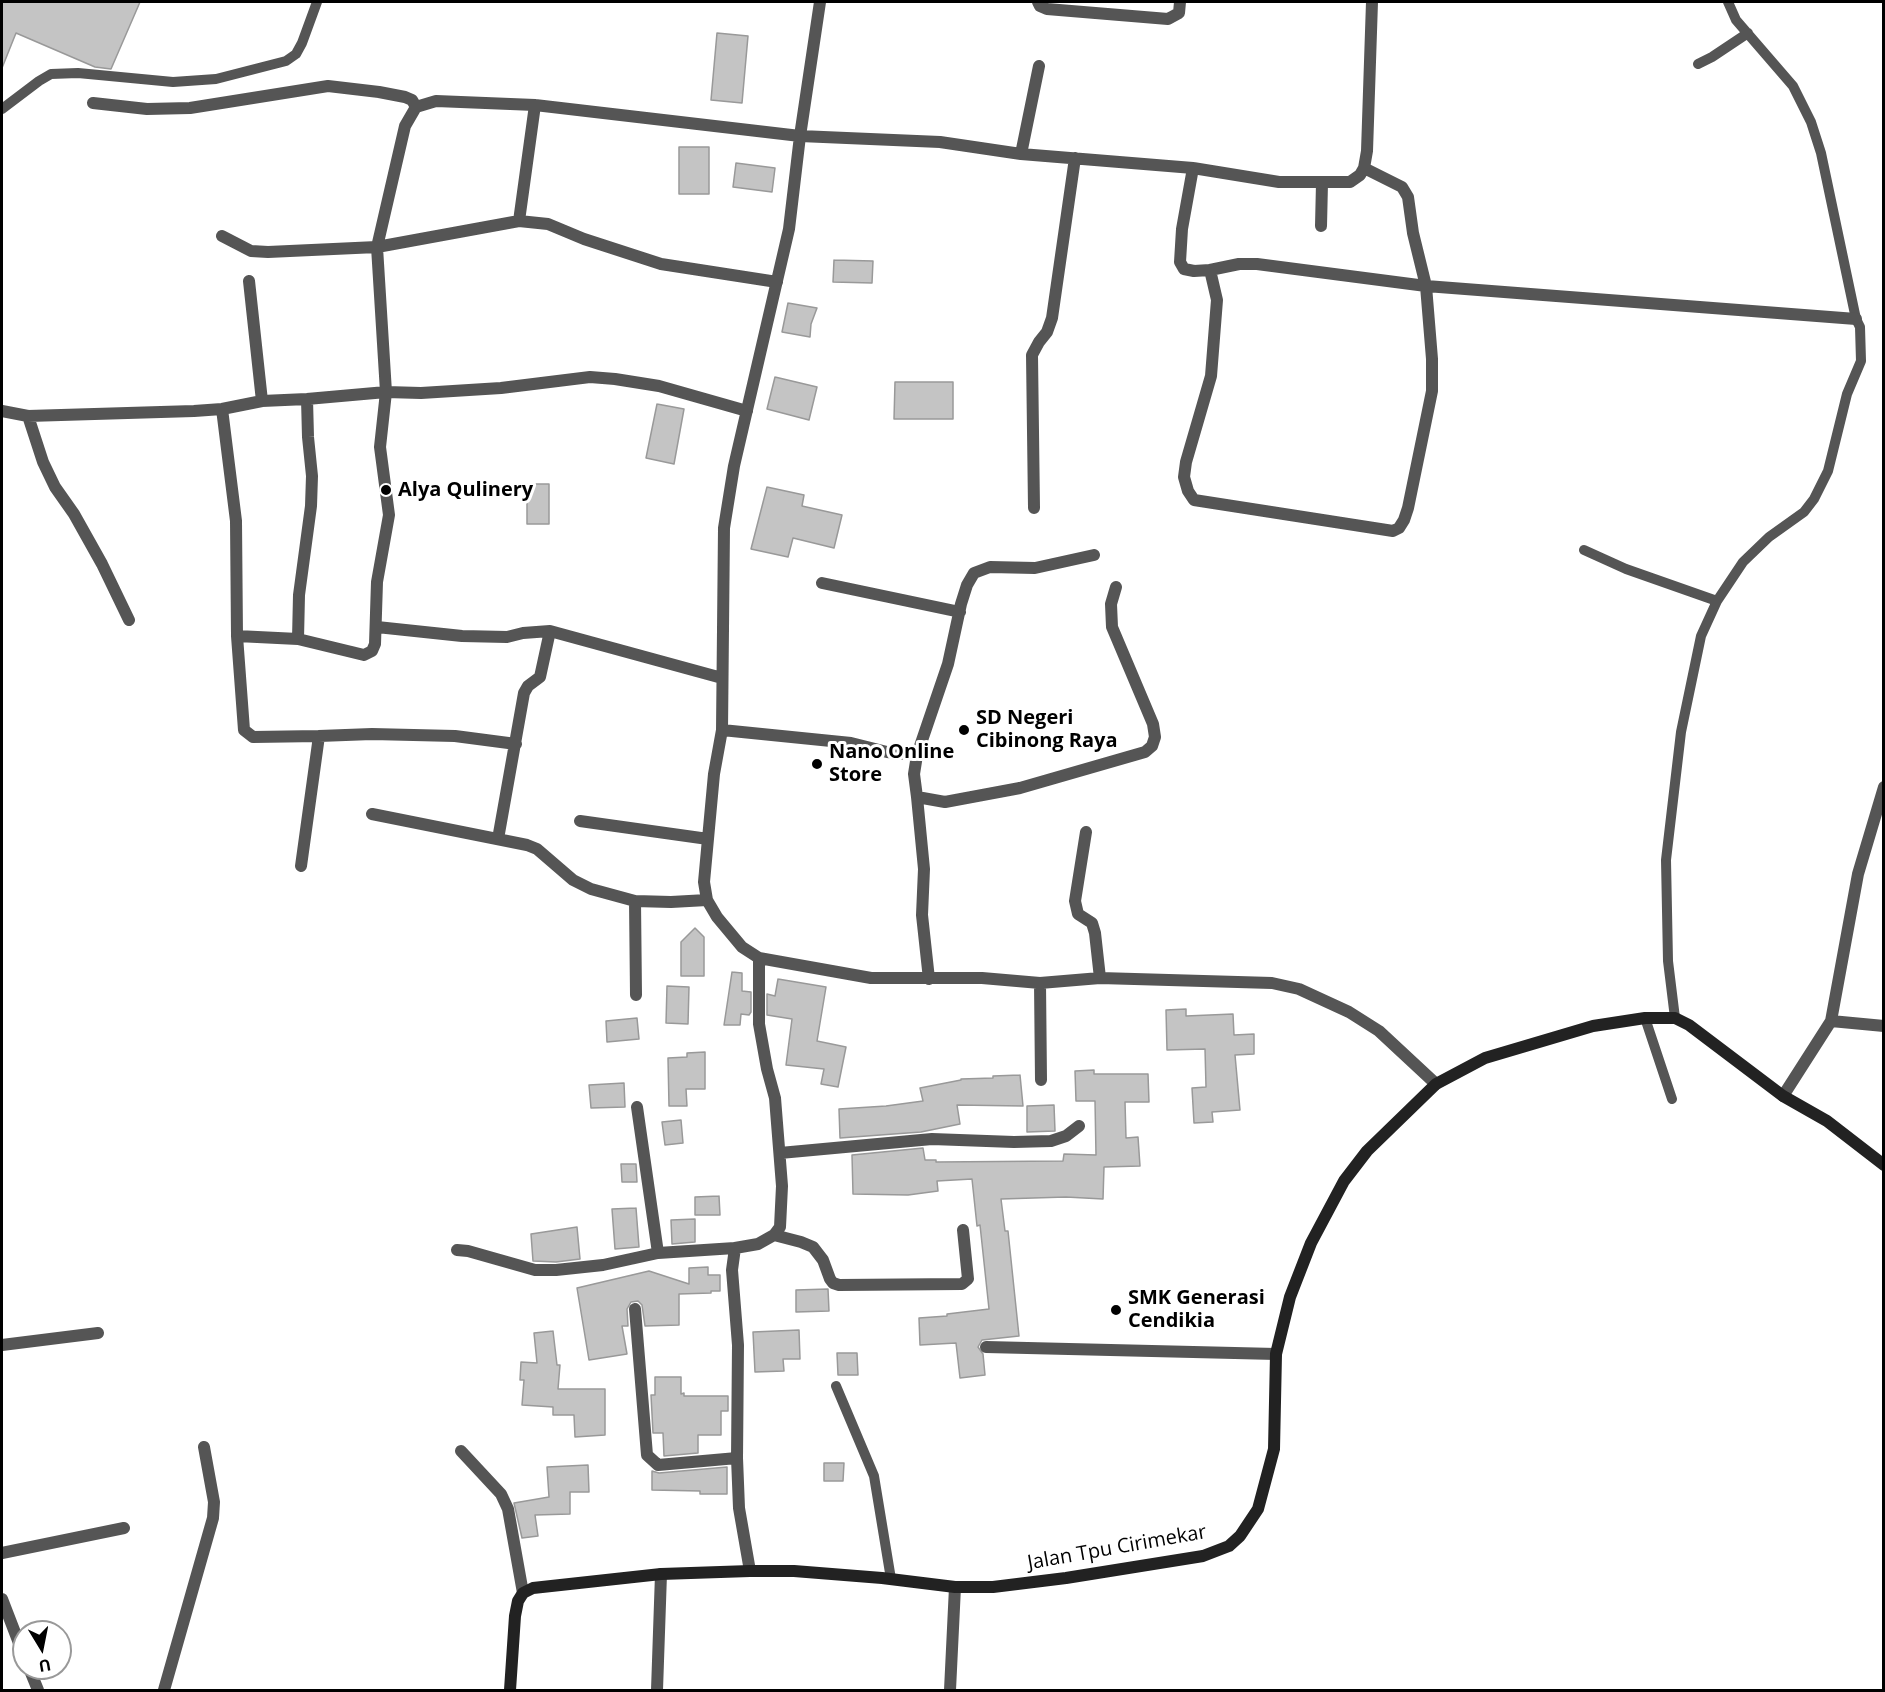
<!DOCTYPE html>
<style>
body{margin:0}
#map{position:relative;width:1885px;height:1692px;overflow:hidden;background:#fff;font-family:"Open Sans",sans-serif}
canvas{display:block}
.frame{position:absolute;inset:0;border:3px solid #000;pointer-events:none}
.north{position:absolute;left:12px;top:1620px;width:60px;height:60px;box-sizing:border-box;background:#fff;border:2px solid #999;border-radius:50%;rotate:170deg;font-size:16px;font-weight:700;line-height:24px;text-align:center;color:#000}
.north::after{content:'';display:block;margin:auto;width:21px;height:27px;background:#000;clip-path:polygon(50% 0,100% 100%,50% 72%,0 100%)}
</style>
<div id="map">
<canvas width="1885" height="1692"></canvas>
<div class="frame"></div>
<div class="north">U</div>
</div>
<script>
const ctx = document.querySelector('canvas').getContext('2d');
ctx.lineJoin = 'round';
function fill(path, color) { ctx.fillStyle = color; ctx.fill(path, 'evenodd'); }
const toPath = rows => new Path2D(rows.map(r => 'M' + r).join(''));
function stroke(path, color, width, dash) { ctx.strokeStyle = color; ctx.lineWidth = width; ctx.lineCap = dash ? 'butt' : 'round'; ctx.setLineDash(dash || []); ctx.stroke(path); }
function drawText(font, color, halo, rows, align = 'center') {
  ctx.font = font + ' "Open Sans",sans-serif'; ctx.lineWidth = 6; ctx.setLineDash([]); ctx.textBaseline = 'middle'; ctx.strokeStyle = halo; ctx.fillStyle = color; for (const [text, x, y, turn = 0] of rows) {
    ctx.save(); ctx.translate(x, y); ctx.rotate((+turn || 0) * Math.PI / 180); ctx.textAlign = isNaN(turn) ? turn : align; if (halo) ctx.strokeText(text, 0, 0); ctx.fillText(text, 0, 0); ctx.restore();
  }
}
const building = toPath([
 [2,2,140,2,111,69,95,67,16,33,2,68,2,2],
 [717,33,748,36,742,103,711,100,717,33],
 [679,147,709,147,709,194,679,194,679,147],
 [736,163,775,168,772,192,733,187,736,163],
 [834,260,873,261,872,283,833,282,834,260],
 [788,303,817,308,811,324,810,337,782,332,788,303],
 [775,377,817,387,809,420,767,409,775,377],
 [895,382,953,382,953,419,894,419,895,382],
 [657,404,684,409,674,464,646,458,657,404],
 [527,484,549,484,549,524,527,524,527,484],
 [767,487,804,495,802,506,842,515,834,548,793,538,788,557,751,549,767,487],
 [695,928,704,937,704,976,681,976,681,942,695,928],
 [732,972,742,973,742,991,751,992,751,1012,749,1015,741,1014,740,1025,724,1025,732,972],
 [778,979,826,987,817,1041,846,1047,838,1087,821,1084,824,1069,786,1065,792,1019,767,1015,767,994,775,996,778,979],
 [667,986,689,987,688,1024,666,1023,667,986],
 [1186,1009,1186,1016,1233,1014,1234,1035,1254,1034,1254,1054,1235,1055,1240,1110,1212,1112,1213,1122,1194,1123,1192,1088,1206,1087,1205,1049,1167,1050,1166,1010,1186,1009],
 [637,1018,639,1039,607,1042,606,1021,637,1018],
 [705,1052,705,1089,686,1089,687,1106,669,1106,668,1058,687,1057,687,1053,705,1052],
 [1094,1070,1094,1074,1148,1074,1149,1102,1125,1102,1126,1138,1138,1137,1140,1166,1104,1167,1103,1199,1066,1197,1001,1199,1005,1231,1008,1231,1019,1336,982,1340,978,1347,983,1354,985,1375,960,1378,956,1343,920,1345,919,1318,947,1316,947,1314,989,1309,980,1225,977,1226,972,1179,937,1181,938,1191,908,1195,853,1194,852,1155,923,1148,925,1160,936,1160,936,1162,1063,1161,1064,1154,1096,1155,1095,1101,1076,1101,1075,1071,1094,1070],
 [1020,1075,1023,1106,957,1105,960,1124,921,1132,840,1138,839,1109,886,1106,923,1101,920,1088,961,1080,961,1079,993,1078,993,1076,1020,1075],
 [624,1083,625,1107,591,1108,589,1085,624,1083],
 [1054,1105,1055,1131,1027,1132,1027,1106,1054,1105],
 [681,1120,683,1143,665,1145,662,1122,681,1120],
 [621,1164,636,1164,637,1182,622,1182,621,1164],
 [719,1196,720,1215,695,1215,695,1197,719,1196],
 [636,1208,639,1247,615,1249,612,1209,636,1208],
 [695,1219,695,1242,672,1244,671,1220,695,1219],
 [577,1227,580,1259,556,1262,533,1261,531,1234,577,1227],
 [708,1267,708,1275,720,1275,720,1291,711,1291,711,1293,679,1294,679,1325,645,1326,642,1305,638,1301,631,1302,627,1309,628,1326,622,1326,627,1354,589,1360,577,1288,649,1271,689,1284,689,1268,708,1267],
 [796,1290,828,1289,829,1311,796,1312,796,1290],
 [799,1330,800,1359,783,1359,784,1371,755,1372,753,1332,799,1330],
 [553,1331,557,1365,560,1365,558,1389,605,1389,605,1435,575,1437,574,1415,553,1415,553,1407,522,1405,524,1380,520,1380,521,1362,537,1363,534,1333,553,1331],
 [837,1353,857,1353,858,1375,838,1375,837,1353],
 [655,1377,681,1377,681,1394,684,1393,684,1396,728,1396,728,1411,721,1411,721,1435,698,1435,698,1453,664,1456,663,1433,653,1433,651,1395,655,1395,655,1377],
 [824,1463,844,1463,843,1481,824,1481,824,1463],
 [588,1465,589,1492,570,1492,570,1514,535,1515,538,1536,522,1538,514,1503,549,1497,547,1467,588,1465],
 [727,1467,727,1494,700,1494,700,1491,652,1490,652,1471,659,1473,727,1467]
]);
fill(building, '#c4c4c4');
stroke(building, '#999', 1.5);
stroke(toPath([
 [1698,64,1712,57,1748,33],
 [2,109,39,81,51,74,78,73,173,82,216,79,286,61,296,54,302,43,317,2],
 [1584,550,1626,569,1717,601],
 [1645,1018,1672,1099],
 [1675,1018,1668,961,1666,860,1681,732,1701,636,1717,601,1743,562,1769,537,1804,512,1814,499,1828,471,1847,394,1861,361,1860,327,1856,319,1821,153,1811,122,1793,86,1736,20,1728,2],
 [836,1386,874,1476,891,1579]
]), '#555', 10);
stroke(toPath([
 [820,2,800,136,789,229,734,466,724,528,722,730,714,774,704,882,707,900,717,917,742,947,759,958,871,978,982,978,1040,983,1100,978,1272,983,1299,989,1349,1012,1379,1031,1436,1084],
 [1038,2,1040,6,1047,9,1168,19,1179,13,1180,2],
 [93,103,147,109,190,108,328,86,379,92,405,97,412,100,416,107],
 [1021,154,1039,66],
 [1193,168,1182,229,1180,262,1184,269,1194,271,1210,270,1217,300,1211,376,1186,462,1184,477,1188,491,1194,500,1393,531,1399,528,1404,520,1408,508,1432,391,1432,359,1426,286,1413,233,1408,197,1402,187,1364,168],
 [519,221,535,105],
 [1321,226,1322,183],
 [222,236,251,251,268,252,377,247,519,221,548,224,584,239,661,264,777,282],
 [1210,270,1239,264,1257,264,1426,286,1856,319],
 [249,281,262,401],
 [222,409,236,521,237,636,244,730,253,737,319,736,301,866],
 [2,411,28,416,194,411,222,409,262,401,307,399,386,392,421,393,501,388,590,377,615,379,659,386,747,411],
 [28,416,43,462,55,487,74,514,102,564,129,620],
 [1034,508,1032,355,1039,342,1047,332,1052,318,1075,158],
 [822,583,960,612],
 [377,627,462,636,507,637,523,633,550,631,722,678],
 [237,636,298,639,364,655,372,651,375,644,377,582,389,515,380,447,386,392,377,247,405,126,416,107,436,101,535,105,800,136,940,142,1021,154,1193,168,1279,182,1350,182,1360,175,1364,168,1367,151,1372,2],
 [298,639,299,595,311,506,312,476,308,437,307,399],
 [722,730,851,743,887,752,917,755,914,774,917,797,945,802,1020,788,1145,752,1152,746,1155,737,1153,724,1112,627,1111,604,1116,587],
 [319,736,372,734,455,736,516,744],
 [917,755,948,664,961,604,967,585,974,573,990,567,1035,568,1094,555],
 [917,797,924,869,922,915,929,979],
 [372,814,527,845,537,849,573,880,591,889,635,901,671,902,707,900],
 [580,821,708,839],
 [1086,832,1075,901,1078,914,1092,923,1095,933,1100,978],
 [498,839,524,693,528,686,540,677,550,631],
 [635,901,636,995],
 [1040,983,1041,1080],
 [1831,1021,1884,1026],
 [1783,1096,1831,1021,1858,874,1884,787],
 [637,1107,658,1253],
 [780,1153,932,1139,1014,1142,1051,1141,1066,1136,1079,1126],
 [774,1235,801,1242,813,1247,823,1260,830,1279,833,1283,839,1285,962,1284,968,1279,963,1230],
 [457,1250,468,1251,535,1270,556,1270,603,1265,658,1253,735,1248],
 [635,1309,647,1455,658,1465,737,1458],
 [2,1345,98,1333],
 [986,1347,1276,1354],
 [461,1451,501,1494,508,1509,523,1593],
 [2,1553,124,1528],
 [750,1571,739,1508,737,1458,738,1345,732,1270,735,1248,758,1244,774,1235,780,1227,782,1186,775,1098,767,1069,759,1024,759,958],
 [2,1599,24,1656],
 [29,1668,38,1690],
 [164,1690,213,1518,214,1502,204,1447],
 [657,1690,661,1574],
 [950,1690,955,1587]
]), '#555', 12);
stroke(toPath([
 [510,1690,515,1616,518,1601,523,1593,533,1588,661,1574,750,1571,794,1571,882,1578,955,1587,993,1587,1066,1578,1203,1556,1229,1546,1240,1536,1258,1509,1274,1449,1276,1354,1290,1297,1311,1243,1344,1181,1367,1151,1436,1084,1485,1058,1593,1026,1645,1018,1675,1018,1689,1025,1783,1096,1827,1121,1884,1165]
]), '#222', 12);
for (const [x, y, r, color] of [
 [386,490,6,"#000"],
 [964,730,6,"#000"],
 [817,764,6,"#000"],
 [1116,1310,6,"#000"]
]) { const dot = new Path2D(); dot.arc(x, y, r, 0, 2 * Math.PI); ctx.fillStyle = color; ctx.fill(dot); stroke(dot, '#fff', 2); }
drawText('bold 20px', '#000', '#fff', [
 ["Alya Qulinery",398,490],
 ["SD Negeri",976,718],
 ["Cibinong Raya",976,741],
 ["Nano Online",829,752],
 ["Store",829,775],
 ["SMK Generasi",1128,1298],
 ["Cendikia",1128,1321]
], 'left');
drawText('20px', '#000', '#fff', [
 ["Jalan Tpu Cirimekar",1117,1548,-10]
]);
</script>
